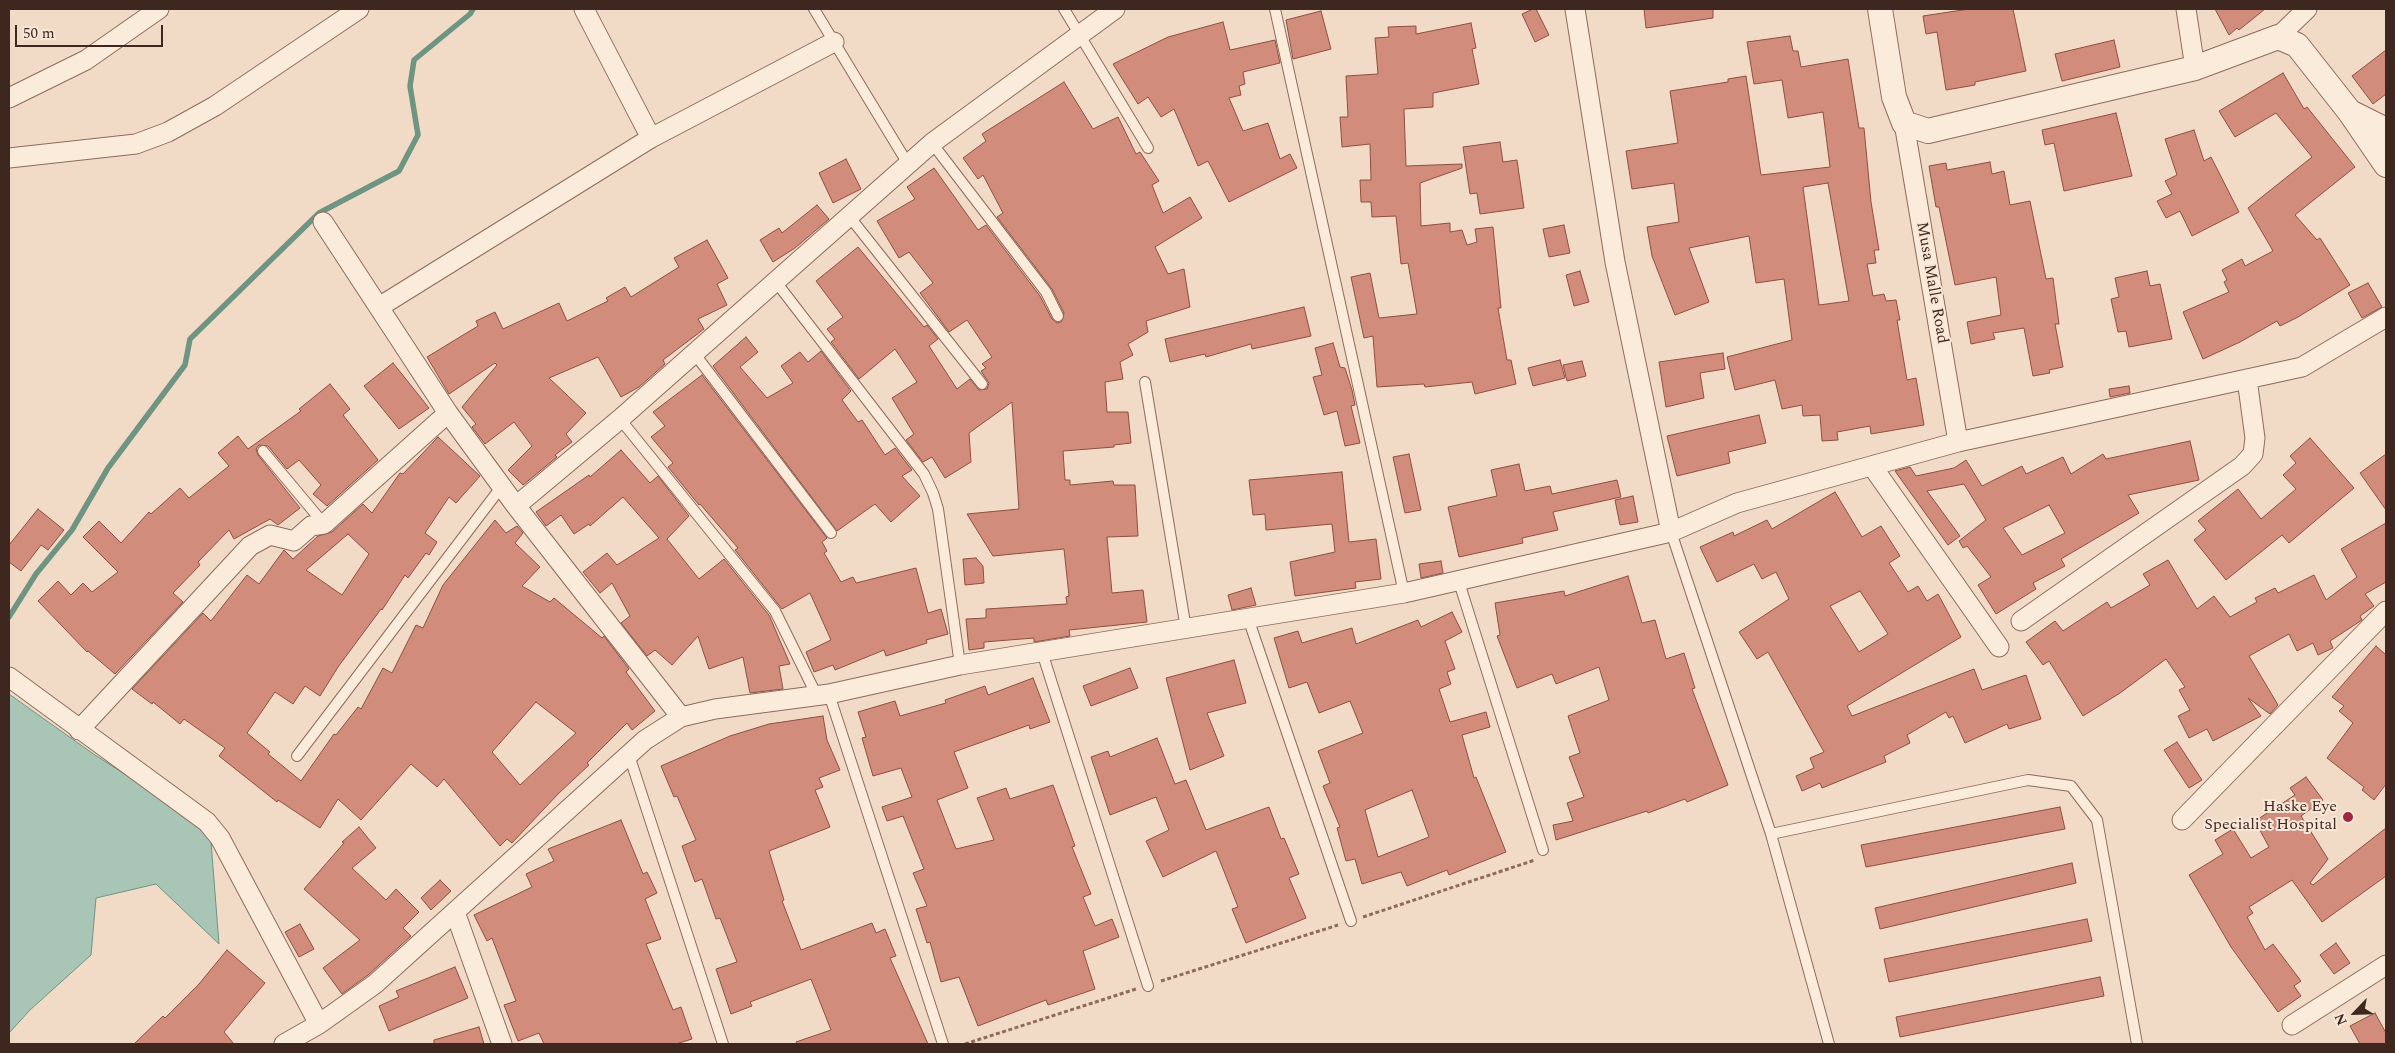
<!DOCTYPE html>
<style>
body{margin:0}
#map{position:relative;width:2395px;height:1053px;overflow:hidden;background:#f1dbc7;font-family:Spectral,serif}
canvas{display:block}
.frame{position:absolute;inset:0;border:10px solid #3e271f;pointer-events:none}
.north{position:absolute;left:2330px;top:988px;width:50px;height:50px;-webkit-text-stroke:4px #f8e7d7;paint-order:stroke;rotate:246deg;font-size:14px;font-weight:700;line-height:20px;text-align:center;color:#3e271f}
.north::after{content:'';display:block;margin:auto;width:18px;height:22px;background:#3e271f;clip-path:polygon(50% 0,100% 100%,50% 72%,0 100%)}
.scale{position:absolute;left:15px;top:25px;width:148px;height:22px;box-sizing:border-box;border:2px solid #3e271f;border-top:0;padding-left:6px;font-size:15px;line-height:18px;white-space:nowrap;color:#3e271f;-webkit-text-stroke:4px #f8e7d7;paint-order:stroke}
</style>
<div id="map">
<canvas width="2395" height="1053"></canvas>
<div class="frame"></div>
<div class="north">N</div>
<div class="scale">50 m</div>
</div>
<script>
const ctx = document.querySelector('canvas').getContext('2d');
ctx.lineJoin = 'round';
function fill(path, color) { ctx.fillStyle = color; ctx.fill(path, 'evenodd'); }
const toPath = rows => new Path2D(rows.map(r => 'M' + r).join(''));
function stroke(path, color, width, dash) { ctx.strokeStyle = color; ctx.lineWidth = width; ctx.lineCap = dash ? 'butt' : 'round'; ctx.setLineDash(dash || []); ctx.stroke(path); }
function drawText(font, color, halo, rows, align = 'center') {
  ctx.font = font + ' Spectral,serif'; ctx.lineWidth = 4; ctx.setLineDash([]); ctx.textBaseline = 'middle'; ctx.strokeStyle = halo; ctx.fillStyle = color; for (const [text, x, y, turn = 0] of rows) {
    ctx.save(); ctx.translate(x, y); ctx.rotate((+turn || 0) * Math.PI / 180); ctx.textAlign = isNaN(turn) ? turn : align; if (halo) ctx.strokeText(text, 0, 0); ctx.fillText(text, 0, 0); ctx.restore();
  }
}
const water = toPath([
 [9,694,92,753,210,829,219,944,156,884,96,898,91,955,30,1010,9,1033,9,694]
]);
fill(water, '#a8c5b6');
stroke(water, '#6e9482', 1);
stroke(toPath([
 [9,617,36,574,72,530,108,468,185,365,190,339,319,213,399,171,418,135,410,86,414,60,470,14,473,9]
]), '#6e9482', 5.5);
const building = toPath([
 [1533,9,1536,9,1549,35,1535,42,1522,14,1533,9],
 [1644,9,1713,9,1713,18,1646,28,1644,9],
 [1969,9,2013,9,2026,71,1975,82,1975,85,1946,90,1937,32,1926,34,1923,16,1969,9],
 [2215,9,2265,9,2239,30,2237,28,2229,35,2215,9],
 [1321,11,1331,49,1293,59,1286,20,1321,11],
 [1223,22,1230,50,1275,40,1280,63,1243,72,1245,84,1239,86,1241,95,1229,98,1243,131,1268,123,1280,159,1290,154,1297,168,1229,202,1208,161,1198,166,1174,109,1161,117,1148,97,1138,104,1113,64,1168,37,1223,22],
 [1471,23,1476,48,1472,49,1479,84,1433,93,1433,107,1404,109,1406,166,1462,164,1462,168,1420,183,1421,226,1450,223,1450,232,1462,230,1467,245,1477,242,1475,229,1493,227,1501,308,1498,308,1507,360,1511,360,1516,384,1475,394,1472,382,1425,387,1424,384,1377,387,1373,336,1364,338,1351,277,1370,273,1379,318,1417,314,1408,263,1401,264,1396,216,1372,217,1371,202,1361,202,1360,180,1371,180,1370,144,1342,147,1340,117,1348,117,1346,76,1378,74,1375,38,1389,37,1388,27,1416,26,1416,34,1471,23],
 [1790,36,1793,51,1798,51,1801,67,1848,59,1859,128,1864,128,1871,202,1879,250,1874,250,1876,263,1867,264,1873,296,1884,294,1886,301,1896,300,1900,320,1897,320,1907,380,1916,378,1924,425,1871,434,1870,426,1837,432,1838,440,1822,441,1820,415,1803,416,1802,405,1782,409,1775,380,1735,390,1727,357,1792,340,1784,279,1756,283,1749,236,1689,248,1709,302,1675,315,1652,256,1647,227,1679,222,1674,183,1632,189,1626,151,1678,143,1670,91,1728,82,1728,79,1746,76,1761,175,1830,167,1823,112,1788,118,1782,80,1754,84,1747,42,1790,36],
 [1828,183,1849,301,1819,305,1803,187,1828,183],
 [2114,40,2120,67,2062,81,2055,54,2114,40],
 [2386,50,2386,94,2373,104,2352,76,2386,50],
 [2283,73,2304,109,2307,107,2355,167,2295,215,2317,240,2320,238,2350,285,2298,317,2280,326,2277,321,2240,342,2203,359,2183,312,2229,292,2224,282,2227,280,2222,270,2242,259,2245,266,2273,251,2248,208,2312,157,2276,113,2235,137,2219,111,2283,73],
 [1064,82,1093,129,1118,117,1136,154,1140,152,1159,181,1152,185,1163,213,1190,197,1202,218,1155,247,1168,274,1184,269,1190,307,1146,321,1148,332,1128,344,1133,355,1120,362,1123,379,1105,382,1107,412,1128,412,1131,443,1114,445,1114,447,1063,451,1065,480,1070,480,1070,485,1113,481,1114,485,1135,485,1138,536,1107,537,1112,593,1143,590,1147,622,1069,630,1070,636,1034,642,1034,638,984,642,984,648,969,650,966,619,986,618,986,609,1067,604,1066,597,1069,596,1064,549,993,556,967,514,1019,509,1012,402,969,433,971,462,945,478,932,457,923,462,906,440,914,434,892,398,917,382,895,349,859,379,831,342,835,339,827,329,843,317,816,281,858,247,924,327,927,325,938,339,929,346,957,389,970,379,979,390,987,389,989,383,981,371,986,368,982,364,992,357,967,320,949,332,920,293,933,283,909,252,899,258,877,221,915,199,907,187,934,168,978,230,986,225,1040,296,1052,319,1057,323,1061,322,1064,313,1052,289,997,217,1003,213,983,175,978,179,963,158,986,141,982,134,1064,82],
 [2116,113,2132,176,2064,191,2054,143,2045,145,2042,130,2116,113],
 [2194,130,2204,161,2211,157,2239,212,2192,236,2180,211,2166,218,2157,201,2172,194,2165,181,2177,175,2165,139,2194,130],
 [1500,142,1503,162,1517,160,1524,208,1480,214,1477,193,1470,194,1463,147,1500,142],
 [846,159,861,189,833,203,819,173,846,159],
 [1990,162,1992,174,2004,171,2010,205,2030,201,2046,279,2053,278,2059,324,2055,324,2063,367,2049,370,2050,373,2033,376,2024,328,1993,333,1995,339,1971,344,1967,322,2001,315,1996,277,1955,285,1939,207,1936,207,1929,166,1946,163,1947,170,1990,162],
 [817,205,829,219,795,248,773,262,760,240,779,228,782,233,817,205],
 [1564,225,1570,253,1549,257,1543,229,1564,225],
 [707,240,728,278,717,284,727,305,698,319,704,329,663,360,665,364,639,387,621,397,598,357,549,378,586,413,566,434,572,442,555,455,557,457,523,485,508,470,532,446,514,422,485,444,472,427,476,424,462,407,497,365,495,363,449,394,427,357,478,326,476,321,495,312,503,329,559,303,567,321,608,301,606,298,625,287,631,297,679,267,674,258,707,240],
 [1580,271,1589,302,1574,306,1566,275,1580,271],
 [2147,271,2150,286,2160,284,2172,339,2129,347,2126,331,2118,332,2111,299,2119,297,2115,278,2147,271],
 [2368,283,2382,307,2362,318,2348,293,2368,283],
 [1304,307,1311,336,1252,349,1251,344,1206,357,1205,354,1170,362,1165,339,1304,307],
 [746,337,758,352,740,367,767,398,793,383,781,366,800,352,808,362,821,351,851,391,842,400,858,422,862,420,885,455,895,448,912,470,902,476,920,496,891,522,875,504,837,531,713,366,746,337],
 [1333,343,1340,367,1345,368,1352,390,1355,405,1351,406,1360,443,1345,446,1337,411,1324,415,1313,377,1322,375,1315,348,1333,343],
 [1723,353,1725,369,1700,373,1704,398,1666,407,1659,362,1723,353],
 [1560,360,1565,378,1533,386,1528,368,1560,360],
 [1582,361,1586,376,1567,381,1563,365,1582,361],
 [393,363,429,408,399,429,364,386,393,363],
 [702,375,827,538,822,542,827,551,824,553,841,582,853,577,856,583,916,568,928,613,941,609,948,634,926,640,927,643,886,656,884,650,835,670,833,665,814,672,806,652,831,640,810,593,782,609,735,550,738,548,700,504,699,505,668,467,673,463,651,437,665,426,653,412,702,375],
 [330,384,350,409,343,415,378,460,327,506,313,494,321,485,299,460,287,469,268,446,259,445,256,449,258,455,300,508,278,525,270,519,234,539,229,530,198,562,200,565,173,593,183,602,115,674,88,651,87,652,38,601,58,581,71,595,83,583,92,592,118,572,83,537,99,521,121,543,149,512,151,514,180,488,189,498,229,466,218,453,238,436,248,449,301,411,299,409,330,384],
 [2129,386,2130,393,2110,397,2109,389,2129,386],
 [1759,415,1766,443,1728,452,1730,463,1677,476,1667,436,1759,415],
 [438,437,480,476,456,503,449,497,425,533,437,542,429,555,426,553,408,578,405,575,382,610,381,609,338,667,320,696,305,686,293,704,275,692,247,733,270,752,268,754,301,781,334,734,336,735,358,707,361,709,383,668,392,673,416,625,423,628,443,585,495,520,506,533,517,526,523,533,515,543,540,567,522,586,550,602,554,598,602,638,604,636,629,669,626,672,655,711,632,730,627,723,587,763,589,765,558,794,512,843,507,839,500,846,444,779,437,787,411,764,361,820,338,799,320,828,278,800,277,802,219,756,225,748,184,719,180,724,153,702,152,704,132,689,203,613,211,621,247,575,259,584,284,550,293,559,318,536,332,532,363,504,372,513,400,473,403,474,438,437],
 [348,534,369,554,342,595,306,570,348,534],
 [536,702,576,733,520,785,492,752,536,702],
 [2310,438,2354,488,2289,543,2282,535,2226,580,2194,540,2206,530,2198,521,2238,489,2261,519,2296,489,2283,475,2296,463,2290,456,2310,438],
 [2190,441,2199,480,2128,495,2139,513,2061,559,2065,566,2033,583,2036,589,1996,614,1978,585,1991,577,1967,546,1963,548,1959,541,1986,520,1964,484,1927,491,1960,536,1948,545,1895,471,1910,467,1916,476,1954,468,1966,460,1982,486,2022,466,2026,474,2063,457,2071,474,2103,454,2106,459,2190,441],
 [2049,505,2065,533,2022,555,2003,528,2049,505],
 [621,450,650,483,658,476,689,516,667,539,699,579,724,559,769,615,790,664,779,666,783,689,750,693,743,657,709,669,698,636,672,665,655,650,647,656,621,623,630,616,612,583,600,593,583,572,607,553,617,565,659,538,623,497,590,526,589,524,574,534,561,515,546,526,536,512,589,475,590,477,621,450],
 [1409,454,1421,510,1405,513,1393,457,1409,454],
 [2386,454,2386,510,2360,473,2386,454],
 [1519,464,1525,491,1550,486,1552,494,1617,480,1621,497,1553,512,1558,530,1522,538,1523,543,1459,557,1448,507,1497,496,1491,470,1519,464],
 [1342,472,1349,542,1376,539,1381,579,1355,582,1356,588,1295,596,1290,562,1335,552,1332,524,1266,530,1265,514,1253,515,1249,480,1342,472],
 [1835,492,1862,537,1881,526,1900,556,1889,563,1908,592,1918,586,1927,601,1938,594,1961,637,1847,706,1852,716,1974,669,1982,690,2026,675,2041,719,2009,729,2007,724,1965,743,1953,716,1949,718,1946,712,1907,735,1910,743,1884,756,1886,762,1822,788,1820,783,1802,791,1796,776,1814,768,1810,758,1824,752,1768,652,1757,659,1739,632,1789,599,1776,572,1762,579,1754,564,1717,582,1700,547,1733,532,1734,536,1767,520,1772,529,1835,492],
 [1860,591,1888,634,1859,652,1830,606,1860,591],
 [1633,496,1638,522,1620,525,1615,500,1633,496],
 [38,509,64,530,48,550,41,545,21,571,9,562,9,545,38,509],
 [2386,523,2386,582,2365,594,2374,606,2360,616,2362,620,2330,641,2333,648,2318,655,2313,643,2297,651,2289,634,2249,656,2278,705,2270,714,2248,698,2261,716,2213,741,2207,729,2189,738,2178,716,2190,710,2179,690,2185,687,2166,659,2120,693,2083,716,2049,661,2043,665,2026,642,2055,621,2063,631,2107,602,2111,608,2150,585,2143,574,2168,560,2197,609,2214,596,2230,617,2257,602,2255,598,2275,588,2278,593,2314,575,2326,600,2357,577,2341,549,2386,523],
 [976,558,983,566,984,583,965,585,963,559,976,558],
 [1441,561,1443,573,1421,578,1419,564,1441,561],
 [1628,576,1642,623,1655,620,1666,659,1684,653,1695,688,1692,689,1728,785,1687,802,1685,799,1648,813,1647,811,1556,840,1553,825,1573,821,1567,803,1584,797,1569,757,1580,753,1568,716,1609,700,1599,667,1556,684,1552,674,1517,688,1497,636,1500,635,1495,603,1564,591,1565,596,1628,576],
 [1251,588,1256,605,1232,610,1228,595,1251,588],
 [1452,612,1462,632,1445,641,1455,669,1447,672,1451,684,1439,689,1450,722,1486,712,1490,727,1462,735,1474,778,1476,777,1506,852,1449,875,1447,870,1407,886,1401,872,1362,884,1355,859,1346,861,1337,828,1340,827,1323,786,1330,783,1318,751,1363,733,1350,701,1319,713,1307,682,1289,688,1274,638,1298,631,1302,643,1352,628,1356,644,1418,620,1421,627,1452,612],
 [1412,790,1429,837,1378,857,1365,810,1412,790],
 [2376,646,2386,655,2386,784,2374,800,2362,790,2364,787,2327,758,2353,723,2339,711,2344,706,2332,697,2376,646],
 [1234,660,1246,703,1207,713,1224,756,1190,770,1166,678,1234,660],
 [1130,668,1138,688,1091,706,1083,686,1130,668],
 [1033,678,1050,722,1030,729,1029,725,954,752,968,788,937,800,956,849,994,840,977,798,1006,788,1010,799,1053,785,1075,846,1072,847,1091,894,1083,897,1095,926,1112,919,1119,937,1083,951,1095,989,1048,1005,1046,1000,978,1026,959,977,941,982,930,942,927,943,916,909,927,906,913,873,924,869,903,816,887,821,882,807,912,797,901,768,873,776,862,738,866,737,858,712,895,701,900,716,946,703,945,700,985,686,988,695,1033,678],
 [823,716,827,740,840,770,819,778,823,787,815,790,830,827,769,851,784,900,782,901,801,950,872,923,876,933,885,929,896,956,890,958,928,1044,797,1044,796,1042,831,1030,811,979,750,1002,752,1006,731,1014,716,969,737,962,720,918,716,919,702,879,695,882,682,846,696,840,677,796,674,797,661,766,730,736,769,724,823,716],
 [1157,738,1175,784,1186,780,1206,830,1269,807,1281,839,1284,838,1299,874,1289,878,1306,918,1246,943,1232,909,1238,907,1216,851,1163,877,1146,841,1169,830,1156,797,1110,815,1091,757,1108,751,1110,757,1157,738],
 [2177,742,2202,780,2189,788,2164,750,2177,742],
 [2306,777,2323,800,2301,816,2328,859,2310,883,2313,885,2386,828,2386,876,2322,922,2292,880,2249,907,2253,913,2247,917,2265,950,2273,944,2301,981,2294,986,2301,996,2278,1012,2231,947,2189,875,2223,854,2215,840,2233,829,2251,858,2269,847,2255,821,2295,795,2290,788,2306,777],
 [2060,807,2065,829,1866,867,1861,845,2060,807],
 [621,820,643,874,647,872,657,893,645,899,661,939,646,944,673,1010,681,1007,692,1039,676,1044,544,1044,539,1033,518,1041,504,1005,516,1001,492,938,487,941,474,915,532,887,526,874,554,861,548,849,621,820],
 [359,827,376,848,352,868,386,900,396,889,419,912,403,928,411,936,368,975,342,994,323,968,360,940,304,889,344,843,342,842,359,827],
 [2072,863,2076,883,1880,929,1875,908,2072,863],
 [440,880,451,891,431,910,421,898,440,880],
 [2087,919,2092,941,1889,982,1884,959,2087,919],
 [300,924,314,949,299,957,285,932,300,924],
 [2336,943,2350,963,2334,974,2320,955,2336,943],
 [227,950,265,983,224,1032,234,1044,134,1044,163,1016,165,1018,199,984,227,950],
 [455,967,468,998,389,1031,379,1006,399,997,396,991,455,967],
 [2100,977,2104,996,1900,1037,1896,1017,2100,977],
 [2375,1013,2386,1033,2386,1044,2360,1044,2350,1026,2375,1013],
 [479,1027,484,1044,434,1044,434,1040,479,1027]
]);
fill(building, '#d18c7b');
stroke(building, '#8f4e3f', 1);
const service = toPath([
 [814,9,908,164],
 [1064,9,1148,148],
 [1275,9,1404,593],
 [932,143,1046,292,1058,316],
 [849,216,982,384],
 [776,282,924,474,933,493,938,509,960,665],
 [694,353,831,533],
 [1145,382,1186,629],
 [620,419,775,611,817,696],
 [263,451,324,524],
 [1671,532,1771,834,1829,1044],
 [1459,582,1543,850],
 [1248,618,1351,921],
 [1042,652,1148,986],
 [829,694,943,1044],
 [629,755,723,1044],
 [297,756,502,486],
 [1771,834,2028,780,2071,786,2097,820,2137,1044]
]);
const minor = toPath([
 [584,9,651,138],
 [1575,9,1615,262,1671,532],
 [2186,9,2195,68],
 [2278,37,2307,9],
 [9,98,86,60,159,9],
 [1904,123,1958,442],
 [9,158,136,144,168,132,215,106,359,9],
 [323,222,448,413,516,506,681,717],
 [379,307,651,138,834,42],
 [1872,466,1999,647],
 [516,506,620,419,932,143,1115,9],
 [2021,621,2242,466,2253,454,2255,438,2247,379],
 [9,677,207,822,220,838,319,1024],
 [79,730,250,546,270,535,294,541,311,526,324,524,448,413],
 [2182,820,2386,611],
 [455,912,502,1044],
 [2292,1025,2386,965],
 [284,1044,319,1024,375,984,645,740,681,717,715,709,829,694,960,665,1404,593,1671,532,1737,503,1958,442,2302,367,2386,317]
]);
const tertiary = toPath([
 [1880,9,1894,97,1904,123,1928,131,2195,68,2278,37,2297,45,2349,111,2386,165],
 [2350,112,2386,130]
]);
stroke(service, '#8e6b5b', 12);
stroke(minor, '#8e6b5b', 21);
stroke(tertiary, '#8e6b5b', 26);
stroke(toPath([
 [1363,917,1535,860],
 [1161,981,1338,925],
 [965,1044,1136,989]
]), '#8e6b5b', 3, [4, 2.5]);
stroke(service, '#fbebdb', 10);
stroke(minor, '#fbebdb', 19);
stroke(tertiary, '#fbebdb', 24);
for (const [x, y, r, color] of [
 [2348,817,6,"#a12742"]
]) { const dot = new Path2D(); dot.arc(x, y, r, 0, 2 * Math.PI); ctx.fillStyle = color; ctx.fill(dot); stroke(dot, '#f8e7d7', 2); }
drawText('16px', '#3e271f', '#f8e7d7', [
 ["Musa Malle Road",1931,283,80]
]);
drawText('16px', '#3e271f', '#f8e7d7', [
 ["Haske Eye",2337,808],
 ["Specialist Hospital",2337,826]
], 'right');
</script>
